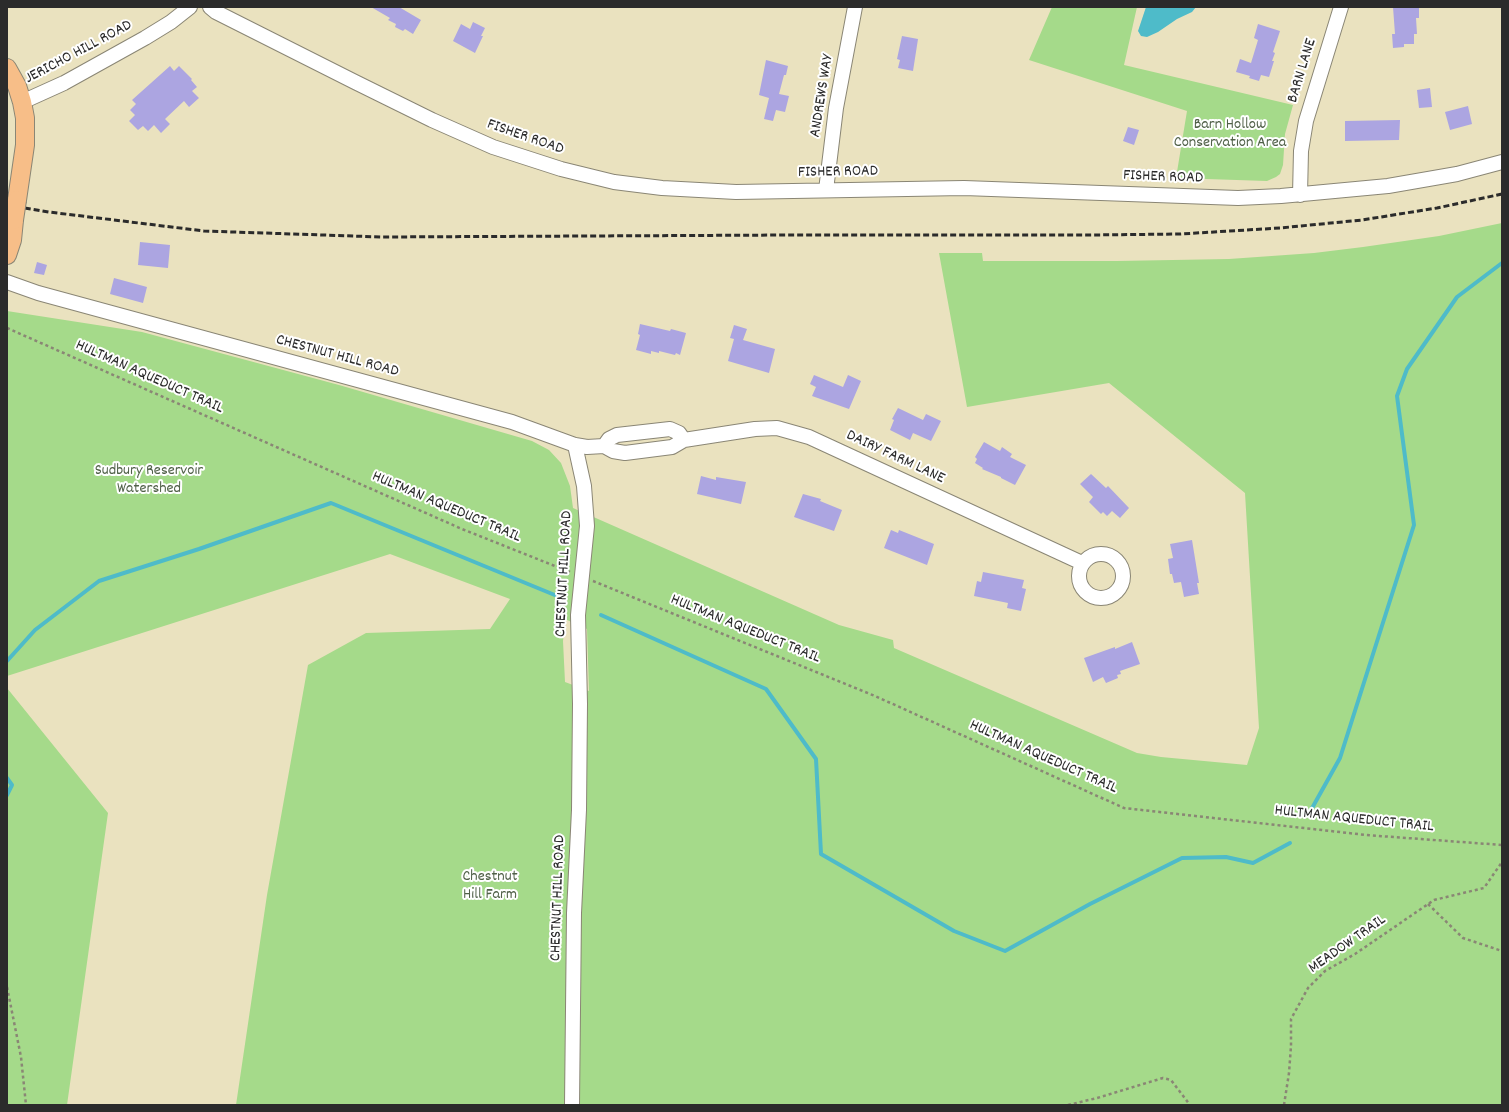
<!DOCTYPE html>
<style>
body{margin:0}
#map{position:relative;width:1509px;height:1112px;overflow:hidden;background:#eae2bf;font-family:Dekko,sans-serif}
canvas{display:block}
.frame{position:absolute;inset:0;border:8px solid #2b2b2b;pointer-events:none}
</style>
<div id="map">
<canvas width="1509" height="1112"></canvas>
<div class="frame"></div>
</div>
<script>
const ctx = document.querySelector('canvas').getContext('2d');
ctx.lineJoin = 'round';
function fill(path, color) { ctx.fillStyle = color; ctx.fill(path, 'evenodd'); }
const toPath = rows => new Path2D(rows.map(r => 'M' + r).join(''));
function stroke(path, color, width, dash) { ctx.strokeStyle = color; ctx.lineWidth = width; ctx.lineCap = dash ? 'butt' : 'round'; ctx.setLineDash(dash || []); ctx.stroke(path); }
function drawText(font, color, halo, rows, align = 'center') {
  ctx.font = font + ' Dekko,sans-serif'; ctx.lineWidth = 4; ctx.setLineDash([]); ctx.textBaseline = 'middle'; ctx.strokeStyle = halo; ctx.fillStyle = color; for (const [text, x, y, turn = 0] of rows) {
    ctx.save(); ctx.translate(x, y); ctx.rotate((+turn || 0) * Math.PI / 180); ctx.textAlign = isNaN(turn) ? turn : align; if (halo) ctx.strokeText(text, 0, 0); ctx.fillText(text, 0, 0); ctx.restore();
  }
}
fill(toPath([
 [1052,7,1137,7,1124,65,1293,105,1285,134,1283,165,1280,174,1276,177,1267,181,1176,178,1187,111,1029,60],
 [1502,223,1502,1105,236,1105,267,895,308,665,366,633,490,629,510,599,390,554,7,676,7,311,142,332,339,385,532,441,549,450,561,463,570,486,573,508,839,625,893,640,894,648,1137,753,1161,757,1247,765,1259,728,1245,493,1109,383,967,407,939,253,982,253,983,261,1117,261,1229,259,1314,253,1363,247,1439,236],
 [565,619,587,629,589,691,565,682,563,641],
 [7,688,108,813,67,1105,7,1105]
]), '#a5da8a');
fill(toPath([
 [1146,7,1196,7,1192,12,1177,19,1158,32,1147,37,1141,36,1138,31]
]), '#4ebbc9');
stroke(toPath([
 [601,615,766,689,816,759,821,854,954,931,1005,951,1090,904,1182,858,1226,857,1253,863,1290,843],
 [7,661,35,630,99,581,199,549,331,503,562,598],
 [7,778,12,785,7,795],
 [1311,810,1340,758,1414,525,1397,396,1407,369,1457,297,1502,263]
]), '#4ebbc9', 4);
fill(toPath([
 [371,7,399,7,421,20,413,34,405,29,403,31,395,27,396,24,388,20,390,18],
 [1393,7,1419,8,1419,18,1416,18,1417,34,1414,34,1414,44,1404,44,1404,47,1393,48,1392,34,1395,34],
 [473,22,485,28,481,36,483,36,475,53,453,41,461,24,470,29],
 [1258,24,1280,31,1273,52,1275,53,1272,61,1274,61,1269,77,1261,75,1259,81,1249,78,1250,76,1236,72,1240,59,1251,63,1258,40,1254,38],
 [902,36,918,39,913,71,898,68,900,60,897,59],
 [766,60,788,66,786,75,784,75,779,94,789,96,785,112,776,110,773,121,764,119,769,98,759,95],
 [170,66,174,71,179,66,192,79,191,80,197,87,192,91,199,98,189,107,184,101,165,119,170,124,161,133,154,125,148,131,143,126,138,130,129,121,135,115,130,110,136,104,132,100],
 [1430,88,1432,107,1419,108,1417,90],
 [1468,106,1472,124,1450,130,1445,112],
 [1400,120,1399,140,1345,141,1345,121],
 [1128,127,1139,130,1134,145,1123,141],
 [140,242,170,245,168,268,138,265],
 [37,262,47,265,44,275,34,273],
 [114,278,147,287,143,303,110,294],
 [640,324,670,331,671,329,686,333,680,355,676,353,675,355,659,351,659,353,651,351,651,354,636,350,640,335,638,334],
 [734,325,747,329,743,340,775,349,769,373,728,361,734,339,730,338],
 [814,375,843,387,848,375,861,381,849,409,812,396,816,387,810,384],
 [898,408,923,420,926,414,941,421,931,441,913,433,910,440,890,430,894,420,892,419],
 [984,442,1000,451,1002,447,1012,454,1010,457,1026,465,1015,485,1001,478,1001,477,982,469,983,468,975,463,977,459,975,457],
 [1091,474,1106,488,1108,486,1129,508,1120,518,1112,511,1107,516,1103,512,1101,514,1089,502,1093,497,1080,484],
 [701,476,716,480,716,477,746,482,741,504,697,494],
 [803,494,821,499,820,501,842,510,834,531,794,517],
 [891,530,898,533,899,530,934,544,927,565,884,548],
 [1192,540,1199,583,1197,583,1199,594,1184,597,1181,582,1174,583,1172,574,1170,574,1168,559,1173,558,1170,544],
 [983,572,1024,580,1022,588,1026,589,1021,611,1007,608,1008,603,974,596,977,581,981,582],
 [1132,642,1140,664,1120,671,1121,674,1117,675,1118,678,1106,683,1103,677,1093,682,1084,658,1115,647,1115,649]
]), '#aca5e1');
const minor = toPath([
 [210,7,216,12,355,82,432,120,493,147,561,169,614,182,662,188,736,192,964,188,1238,198,1281,196,1388,186,1457,174,1502,162],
 [22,102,64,83,145,38,171,22,190,7],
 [826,190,836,108,855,7],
 [1300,195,1301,151,1306,121,1341,7],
 [7,282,38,293,512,422,575,445,587,447,604,446,613,451,625,453,672,447,684,440,679,433,670,429,617,435,609,439,604,446],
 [684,440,755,429,777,428,809,437,1082,563],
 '1079 576a22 22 0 1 1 44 0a22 22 0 1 1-44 0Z',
 [572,1105,574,913,579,810,580,704,578,615,587,526,584,486,575,445]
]);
const major = toPath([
 [7,68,17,86,22,102,25,118,25,145,17,200],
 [7,255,12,240,14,220]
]);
stroke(minor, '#8a8675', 16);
stroke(major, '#8a8675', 20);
stroke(toPath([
 [7,328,462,529,570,572],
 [593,581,875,696,1124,808,1366,835,1502,845],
 [1428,904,1463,938,1502,951],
 [7,987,21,1057,26,1105],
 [1068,1105,1097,1098,1163,1078,1171,1080,1190,1105],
 [1284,1105,1289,1073,1291,1046,1291,1019,1308,988,1325,971,1355,954,1434,900,1484,888,1502,862]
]), '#8a8675', 2.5, [3, 3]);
stroke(minor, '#fff', 14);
stroke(major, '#f7be88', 18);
stroke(toPath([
 [7,205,49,212,204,231,382,237,791,235,1089,235,1180,234,1280,228,1362,220,1437,208,1502,194]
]), '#2b2b2b', 3, [6, 3]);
const majorBridge = toPath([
 [14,220,17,200]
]);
stroke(majorBridge, '#8a8675', 20, []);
stroke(majorBridge, '#f7be88', 18);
drawText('16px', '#2b2b2b', '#fff', [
 ["JERICHO HILL ROAD",79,53,-28],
 ["BARN LANE",1303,71,-73],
 ["ANDREWS WAY",823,96,-81],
 ["FISHER ROAD",525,138,19],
 ["FISHER ROAD",838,173,-1],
 ["FISHER ROAD",1163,178,2],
 ["CHESTNUT HILL ROAD",337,357,15],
 ["HULTMAN AQUEDUCT TRAIL",149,378,24],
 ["DAIRY FARM LANE",895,458,25],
 ["HULTMAN AQUEDUCT TRAIL",446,508,23],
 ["CHESTNUT HILL ROAD",565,574,-87],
 ["HULTMAN AQUEDUCT TRAIL",745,630,22],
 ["HULTMAN AQUEDUCT TRAIL",1043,758,24],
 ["HULTMAN AQUEDUCT TRAIL",1354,820,6],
 ["CHESTNUT HILL ROAD",559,898,-88],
 ["MEADOW TRAIL",1348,945,-35]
]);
drawText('16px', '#506048', '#fff', [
 ["Barn Hollow",1230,126],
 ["Conservation Area",1230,144],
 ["Sudbury Reservoir",149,472],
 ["Watershed",149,490],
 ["Chestnut",490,878],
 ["Hill Farm",490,896]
]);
</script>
